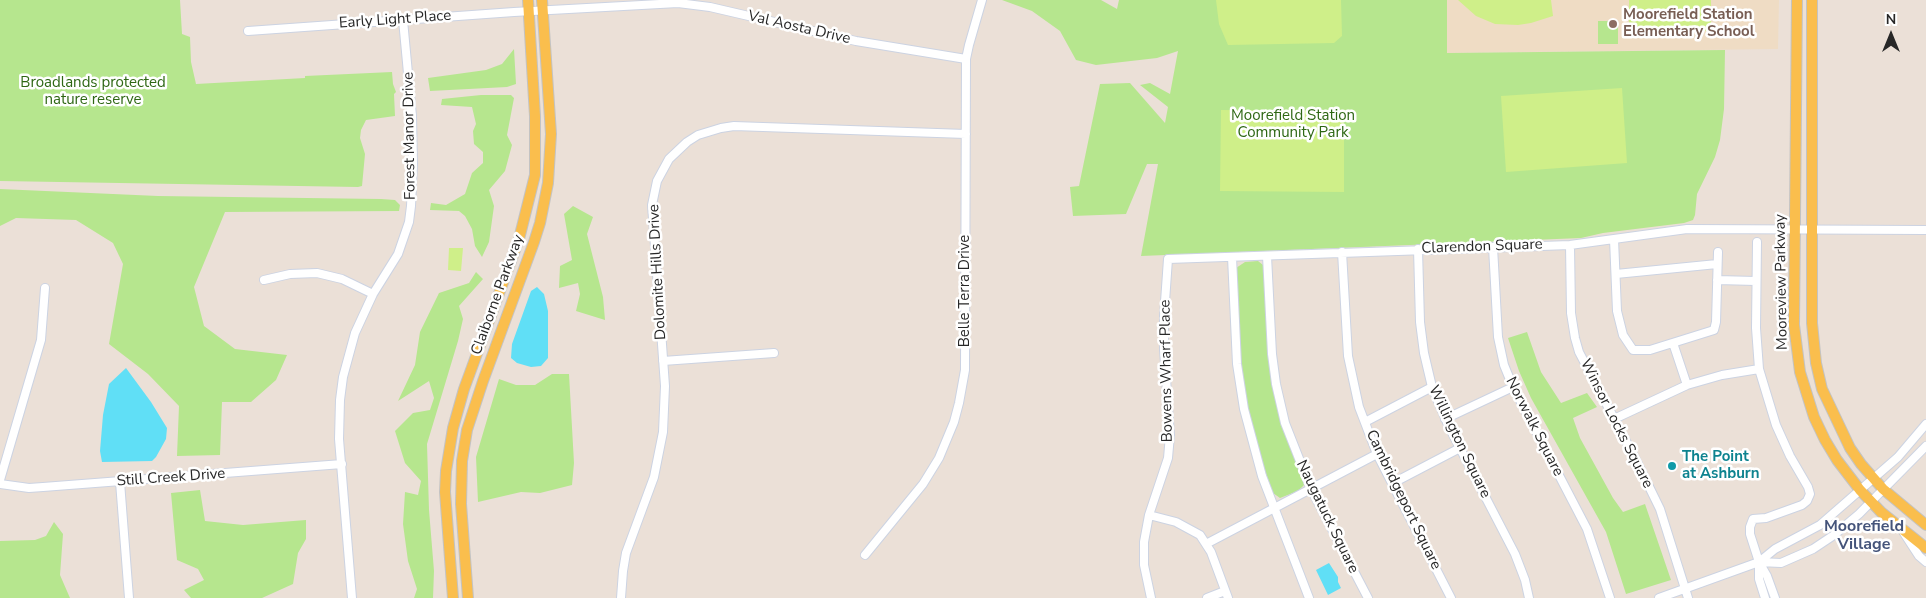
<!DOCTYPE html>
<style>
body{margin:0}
#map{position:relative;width:1926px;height:598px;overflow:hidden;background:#ebe0d7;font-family:"Nunito Sans",sans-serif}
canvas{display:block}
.north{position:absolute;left:1866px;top:10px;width:50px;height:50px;-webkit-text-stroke:4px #fff;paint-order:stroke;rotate:0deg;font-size:14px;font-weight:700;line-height:20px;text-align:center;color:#272727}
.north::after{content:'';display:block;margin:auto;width:18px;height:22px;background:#272727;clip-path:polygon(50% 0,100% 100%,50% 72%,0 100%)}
</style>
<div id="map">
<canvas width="1926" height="598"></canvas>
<div class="north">N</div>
</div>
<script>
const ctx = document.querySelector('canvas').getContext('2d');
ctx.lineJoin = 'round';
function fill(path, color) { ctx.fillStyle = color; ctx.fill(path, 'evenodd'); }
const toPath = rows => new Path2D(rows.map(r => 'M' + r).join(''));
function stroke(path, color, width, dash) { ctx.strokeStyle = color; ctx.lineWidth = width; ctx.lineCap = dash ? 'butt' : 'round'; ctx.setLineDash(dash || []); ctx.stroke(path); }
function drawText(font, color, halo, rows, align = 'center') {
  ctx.font = font + ' "Nunito Sans",sans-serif'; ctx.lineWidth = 5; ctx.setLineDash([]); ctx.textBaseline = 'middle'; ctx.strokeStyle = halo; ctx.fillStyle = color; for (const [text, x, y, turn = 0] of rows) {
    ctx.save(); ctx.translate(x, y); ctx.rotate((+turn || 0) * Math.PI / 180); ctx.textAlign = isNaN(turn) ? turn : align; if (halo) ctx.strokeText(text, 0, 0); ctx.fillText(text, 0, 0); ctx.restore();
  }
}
fill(toPath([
 [1447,0,1779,0,1778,49,1447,53]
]), '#efdcc4');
fill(toPath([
 [0,0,180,0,182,34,190,37,191,62,196,84,305,78,305,76,392,72,393,84,396,92,394,94,395,116,366,120,361,130,360,138,365,154,362,186,358,187,0,181],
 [1002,0,1101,0,1117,9,1119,0,1447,0,1447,53,1725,50,1724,109,1720,140,1715,157,1697,194,1695,215,1693,220,1684,223,1603,233,1581,238,1141,256,1158,164,1147,164,1126,214,1073,216,1070,187,1079,186,1100,84,1130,83,1165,123,1168,107,1140,85,1150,83,1170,94,1178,51,1157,58,1096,65,1076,60,1060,31,1032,11],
 [1598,21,1618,21,1618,44,1598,44],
 [514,49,516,84,507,87,430,91,428,78,486,70,502,64],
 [481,95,511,95,514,98,507,135,512,145,505,171,489,190,494,206,489,242,482,257,475,246,472,229,465,216,459,211,430,210,431,203,446,205,465,194,472,173,483,163,483,152,474,144,473,131,476,124,472,107,441,105,442,99],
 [0,189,158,196,381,199,395,200,400,205,399,211,225,212,194,287,204,326,235,349,287,355,276,380,251,402,222,402,220,455,177,456,179,406,148,374,109,344,123,264,113,243,76,220,16,218,0,226],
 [573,206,593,217,587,234,603,297,605,320,576,311,580,294,578,283,559,288,560,266,572,260,564,214],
 [1258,261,1263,265,1265,269,1280,416,1304,485,1298,491,1280,498,1273,493,1255,443,1246,400,1240,355,1236,268,1245,262],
 [476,272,483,279,459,306,463,319,458,341,427,444,429,510,434,571,433,598,414,598,417,589,408,561,403,524,405,492,418,495,421,481,405,463,395,431,413,413,430,410,434,398,429,381,398,401,415,365,420,332,439,293,469,283],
 [1527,332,1541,372,1561,403,1587,393,1597,407,1573,418,1580,438,1613,498,1623,512,1645,504,1671,580,1626,594,1606,532,1531,398,1519,371,1508,338],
 [552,374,569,374,574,463,572,485,540,493,521,492,478,502,476,457,499,379,516,385,535,385],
 [200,490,205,521,243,525,306,520,306,539,298,553,293,584,262,598,191,598,184,590,204,580,198,569,177,560,171,493],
 [54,522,63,534,60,575,70,598,0,598,0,541,35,540,46,536]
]), '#b6e68e');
fill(toPath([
 [1216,0,1341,0,1342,36,1334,43,1228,45,1219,24],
 [1458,0,1551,0,1553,16,1531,23,1518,25,1495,24,1476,16],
 [1629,0,1711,0,1711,31,1629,30],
 [1622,88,1627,163,1506,172,1501,96],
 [1221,110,1344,111,1344,192,1220,191],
 [449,248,463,248,461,271,448,270]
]), '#cfef89');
fill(toPath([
 [537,287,544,294,548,311,548,358,541,366,531,367,517,363,511,358,512,344,531,291],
 [126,368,151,402,167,428,166,439,156,457,152,461,102,462,100,451,103,415,109,384],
 [1329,563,1338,577,1338,582,1341,588,1328,595,1316,570]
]), '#60dff6');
const minor = toPath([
 [248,31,514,12,678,3,710,7,856,41,966,59],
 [1614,239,1617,311,1623,335,1633,350,1650,350,1714,330,1716,322,1718,252],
 [1757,242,1756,328,1759,369,1776,425,1790,456,1808,487,1810,494,1807,501,1802,505,1766,518,1753,519,1750,527,1750,534,1759,562,1767,576,1775,598],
 [1570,245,1571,313,1575,338,1579,352,1636,460,1660,509,1688,598],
 [1493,247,1498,337,1504,365,1513,387,1587,529,1610,598],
 [1418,249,1420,322,1424,353,1432,387,1449,427,1515,554,1525,580,1529,598],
 [1342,252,1348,356,1359,407,1377,454,1451,598],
 [1267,256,1272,354,1276,384,1285,423,1311,489,1368,598],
 [1232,257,1237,364,1244,409,1262,476,1309,598],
 [1616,274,1717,264],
 [264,280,290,274,317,273,342,279,373,294],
 [1717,280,1756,281],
 [1673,343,1687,385],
 [663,361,774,353],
 [1445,419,1513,387],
 [1614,419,1687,385,1722,375,1759,369],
 [1365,422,1432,387],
 [0,480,41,340,45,288],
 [120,482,129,598],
 [1393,483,1460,448],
 [0,484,29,488,43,487,342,464],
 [1149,515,1176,522,1200,535,1211,552,1228,598],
 [1904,533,1919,556,1926,562],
 [1206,544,1377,454],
 [865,555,923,484,939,458,954,422,959,403,965,370,966,59,969,45,982,0],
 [1759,562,1781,563,1813,549,1834,535,1859,514,1926,446],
 [1759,564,1759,579,1765,598],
 [352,598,339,439,340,400,343,377,355,333,373,294,398,254,409,222,411,206,413,164,412,116,403,20],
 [621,598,623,571,626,553,654,477,663,432,665,386,652,205,657,181,669,159,687,142,698,135,721,128,734,126,966,134],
 [1151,598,1144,565,1144,542,1149,515,1168,458,1170,435,1164,350,1164,316,1168,259,1570,245,1687,229,1926,230],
 [1207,598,1225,591],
 [1659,598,1759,562,1775,549,1820,525,1898,457,1926,424]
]);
const major = toPath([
 [1797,0,1794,325,1800,372,1814,417,1825,440,1837,460,1860,490,1881,512,1926,548],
 [1812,0,1812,323,1816,363,1822,389,1850,448,1861,464,1883,489,1926,525],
 [453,598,445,492,446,471,453,428,464,389,519,239,535,175,535,116,528,0],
 [468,598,461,504,462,461,467,430,483,381,534,242,540,223,548,183,551,134,542,0]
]);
stroke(minor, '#ccd3e2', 10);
stroke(major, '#c3c3c3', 12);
stroke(minor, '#fff', 8);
stroke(major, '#fabe4d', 10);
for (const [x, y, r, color] of [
 [1613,24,5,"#8d6e63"],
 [1672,466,5,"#0f9aa8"]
]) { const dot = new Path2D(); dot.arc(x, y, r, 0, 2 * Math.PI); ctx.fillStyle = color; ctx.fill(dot); stroke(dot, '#fff', 2); }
drawText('bold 15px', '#785e54', '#fff', [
 ["Moorefield Station",1623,15],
 ["Elementary School",1623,32]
], 'left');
drawText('15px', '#272727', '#fff', [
 ["Early Light Place",395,20,-4],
 ["Val Aosta Drive",799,28,13],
 ["Forest Manor Drive",410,136,-91],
 ["Clarendon Square",1482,247,-2],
 ["Dolomite Hills Drive",658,272,-93],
 ["Mooreview Parkway",1782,282,-91],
 ["Belle Terra Drive",965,291,-90],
 ["Claiborne Parkway",498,295,-70],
 ["Bowens Wharf Place",1167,371,-91],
 ["Winsor Locks Square",1616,424,63],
 ["Norwalk Square",1534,427,63],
 ["Willington Square",1459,442,64],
 ["Still Creek Drive",171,478,-4],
 ["Cambridgeport Square",1403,500,64],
 ["Naugatuck Square",1327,517,64]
]);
drawText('15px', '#2e6714', '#fff', [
 ["Broadlands protected",93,83],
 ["nature reserve",93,100],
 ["Moorefield Station",1293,116],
 ["Community Park",1293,133]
]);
drawText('bold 15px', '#0d838f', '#fff', [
 ["The Point",1682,457],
 ["at Ashburn",1682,474]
], 'left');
drawText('bold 16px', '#45547a', '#fff', [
 ["Moorefield",1864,527],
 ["Village",1864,545]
]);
</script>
